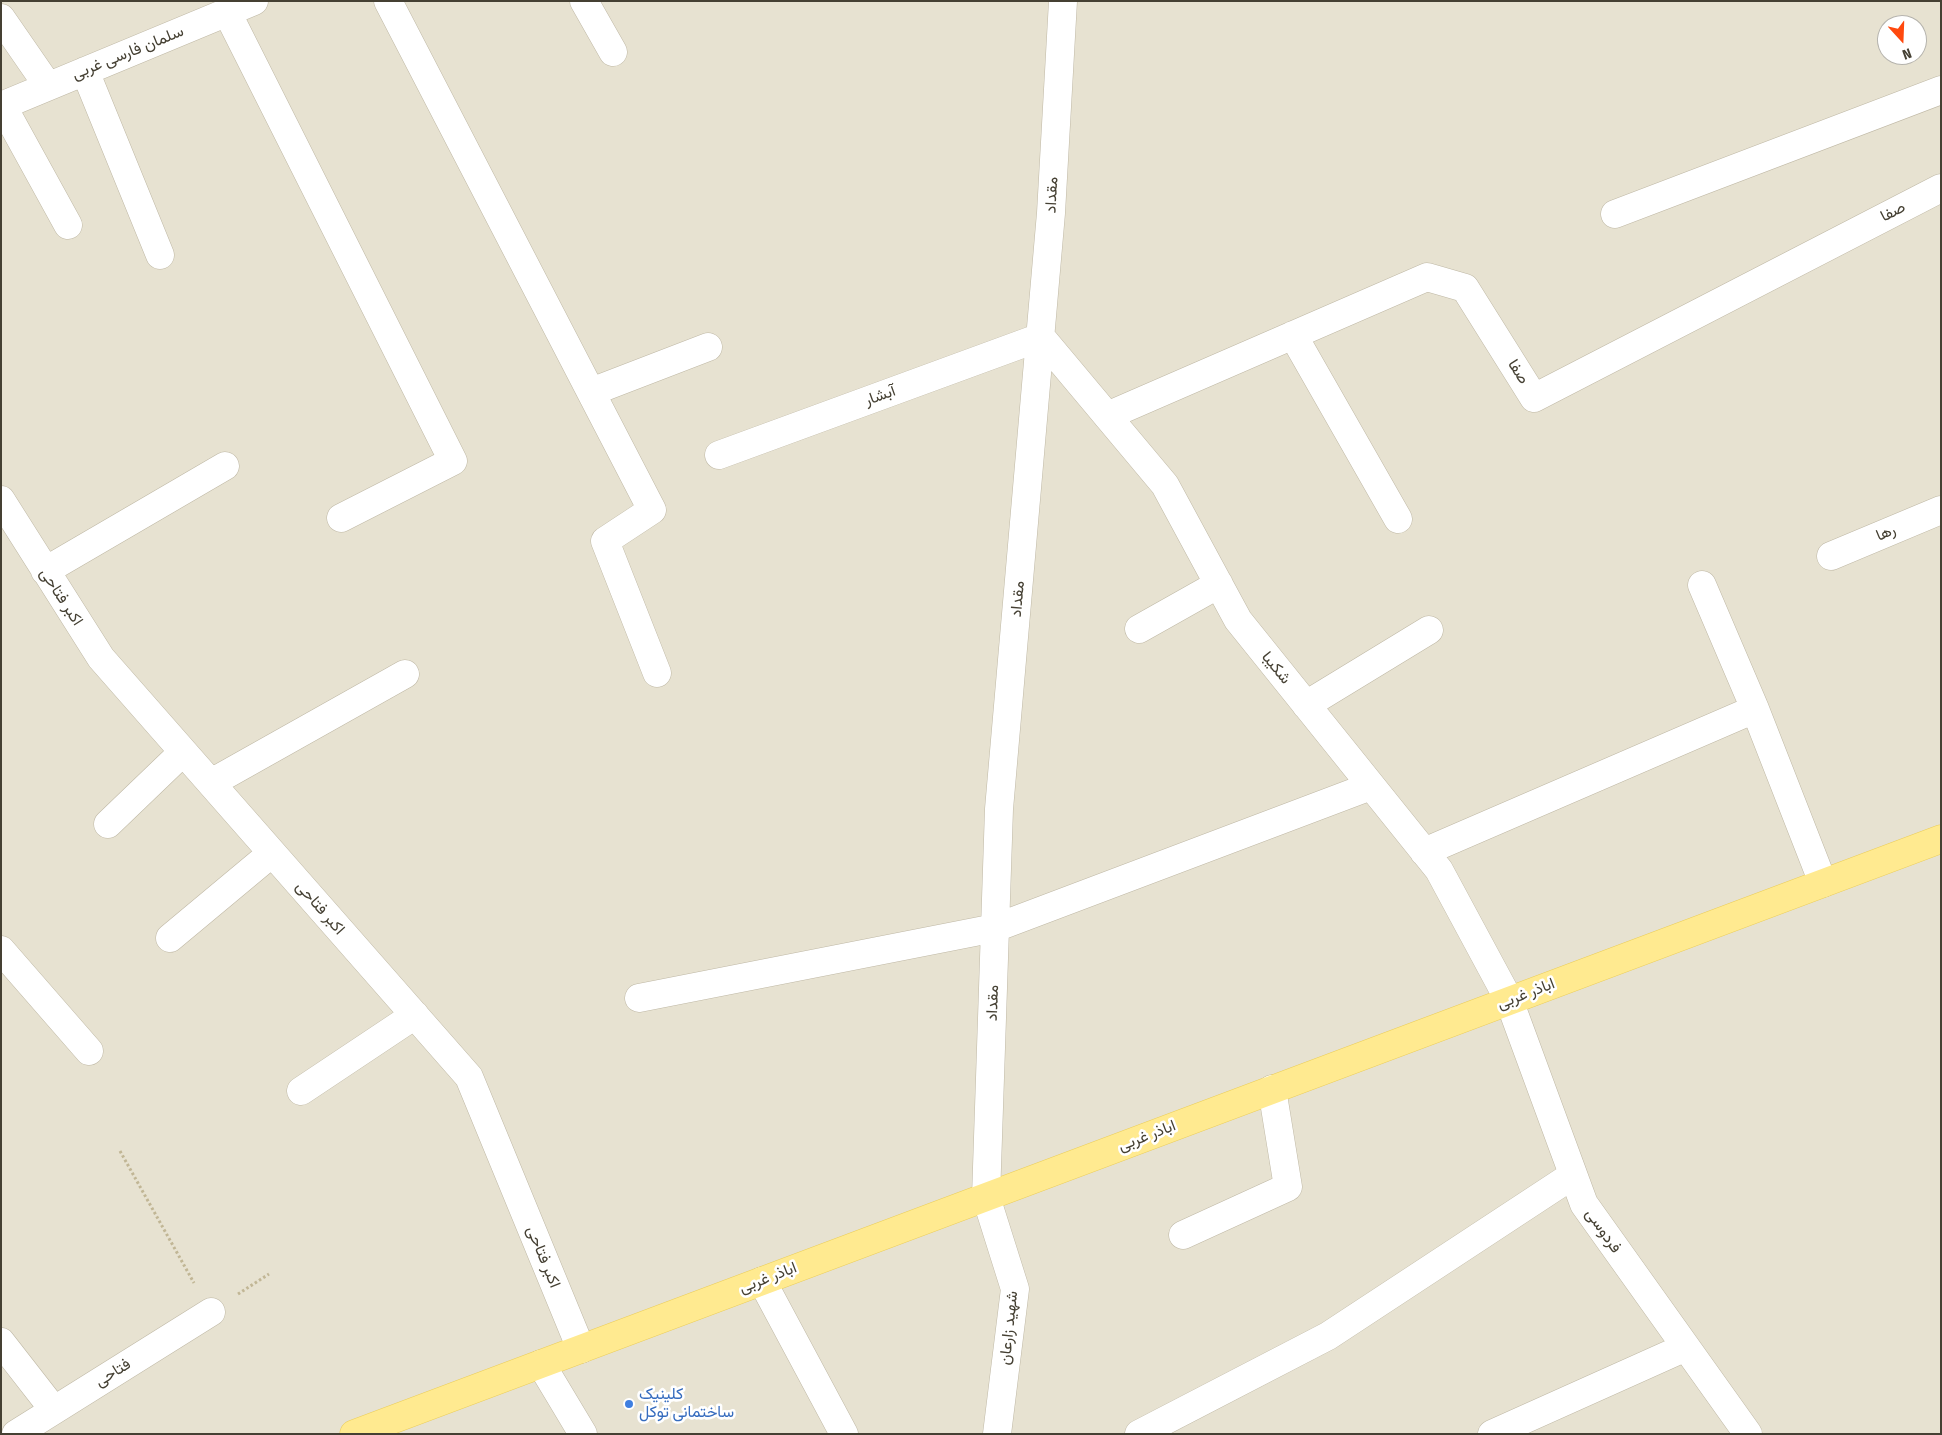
<!DOCTYPE html>
<meta charset="utf-8">
<style>
body{margin:0}
#map{position:relative;width:1942px;height:1435px;overflow:hidden;background:#f3efe3;font-family:"Fira Sans Condensed",sans-serif}
canvas{display:block}
.frame{position:absolute;inset:0;border:2px solid #454033;pointer-events:none}
.north{position:absolute;left:1877px;top:15px;width:50px;height:50px;box-sizing:border-box;background:#fff;border:1px solid #b5b3ad;border-radius:50%;rotate:160deg;font-size:14px;font-weight:700;line-height:20px;text-align:center;color:#454033}
.north::after{content:'';display:block;margin:auto;width:18px;height:22px;background:#ff490e;clip-path:polygon(50% 0,100% 100%,50% 72%,0 100%)}
</style>
<div id="map">
<canvas width="1942" height="1435"></canvas>
<div class="frame"></div>
<div class="north">N</div>
</div>
<script>
const ctx = document.querySelector('canvas').getContext('2d');
ctx.lineJoin = 'round';
function fill(path, color) { ctx.fillStyle = color; ctx.fill(path, 'evenodd'); }
const toPath = rows => new Path2D(rows.map(r => 'M' + r).join(''));
function stroke(path, color, width, dash) { ctx.strokeStyle = color; ctx.lineWidth = width; ctx.lineCap = dash ? 'butt' : 'round'; ctx.setLineDash(dash || []); ctx.stroke(path); }
function drawText(font, color, halo, rows, align = 'center') {
  ctx.font = font + ' "Fira Sans Condensed",Vazirmatn,sans-serif'; ctx.lineWidth = 5; ctx.setLineDash([]); ctx.textBaseline = 'middle'; ctx.strokeStyle = halo; ctx.fillStyle = color; for (const [text, x, y, turn = 0] of rows) {
    ctx.save(); ctx.translate(x, y); ctx.rotate((+turn || 0) * Math.PI / 180); ctx.textAlign = isNaN(turn) ? turn : align; if (halo) ctx.strokeText(text, 0, 0); ctx.fillText(text, 0, 0); ctx.restore();
  }
}
fill(toPath([
 [1,1,1941,1,1941,1434,1,1434],
 [1887,25,1917,25,1917,55,1887,55]
]), '#e7e2d1');
const minor = toPath([
 [388,1,652,510,605,541,657,673],
 [584,1,613,52],
 [227,12,453,461,341,518],
 [1,18,48,86],
 [85,71,160,255],
 [2,105,68,225],
 [1,106,254,1],
 [1615,214,1941,90],
 [1293,335,1398,519],
 [591,392,708,347],
 [1107,416,1427,277,1465,288,1534,398,1941,188],
 [719,455,1041,337,1165,485,1238,620,1439,870,1509,1000,1584,1204,1748,1434],
 [1,500,101,658,469,1077,581,1349],
 [1831,556,1941,510],
 [45,571,225,466],
 [1702,585,1755,709,1823,883],
 [1139,629,1219,584],
 [1306,705,1429,630],
 [211,783,405,674],
 [108,824,183,752],
 [1424,852,1755,709],
 [170,938,272,853],
 [1,950,89,1051],
 [639,998,995,928,1371,786],
 [301,1091,415,1015],
 [1183,1235,1288,1187,1272,1089],
 [762,1281,844,1434],
 [1,1342,54,1410],
 [541,1364,583,1434],
 [16,1434,211,1312],
 [997,1434,1015,1289,986,1197,999,809,1051,213,1063,1],
 [1139,1434,1328,1336,1573,1175],
 [1492,1434,1686,1347]
]);
const major = toPath([
 [354,1434,1941,839]
]);
stroke(minor, '#bfb8a5', 29);
stroke(major, '#ebcd59', 29);
stroke(toPath([
 [120,1151,194,1283],
 [238,1294,269,1274]
]), '#c1b695', 3, [2.5, 2.5]);
stroke(minor, '#fff', 28);
stroke(major, '#ffea90', 28);
for (const [x, y, r, color] of [
 [629,1404,5,"#3f7fe0"]
]) { const dot = new Path2D(); dot.arc(x, y, r, 0, 2 * Math.PI); ctx.fillStyle = color; ctx.fill(dot); stroke(dot, '#fff', 2); }
drawText('16px', '#454033', '#fff', [
 ["سلمان فارسی غربی",128,53,-22],
 ["مقداد",1052,195,-87],
 ["صفا",1893,212,-27],
 ["صفا",1518,372,58],
 ["آبشار",880,396,-20],
 ["رها",1886,533,-23],
 ["اکبر فتاحی",61,597,57],
 ["مقداد",1018,599,-85],
 ["شکیبا",1276,668,51],
 ["اکبر فتاحی",320,908,49],
 ["اباذر غربی",1526,994,-21],
 ["مقداد",993,1003,-88],
 ["اباذر غربی",1147,1136,-21],
 ["فردوسی",1603,1231,55],
 ["اکبر فتاحی",543,1257,68],
 ["اباذر غربی",768,1278,-21],
 ["شهید زارعان",1009,1328,-84],
 ["فتاحی",113,1373,-32]
]);
drawText('16px', '#366cbe', '#fff', [
 ["کلینیک",639,1395],
 ["ساختمانی توکل",639,1413]
], 'left');
</script>
